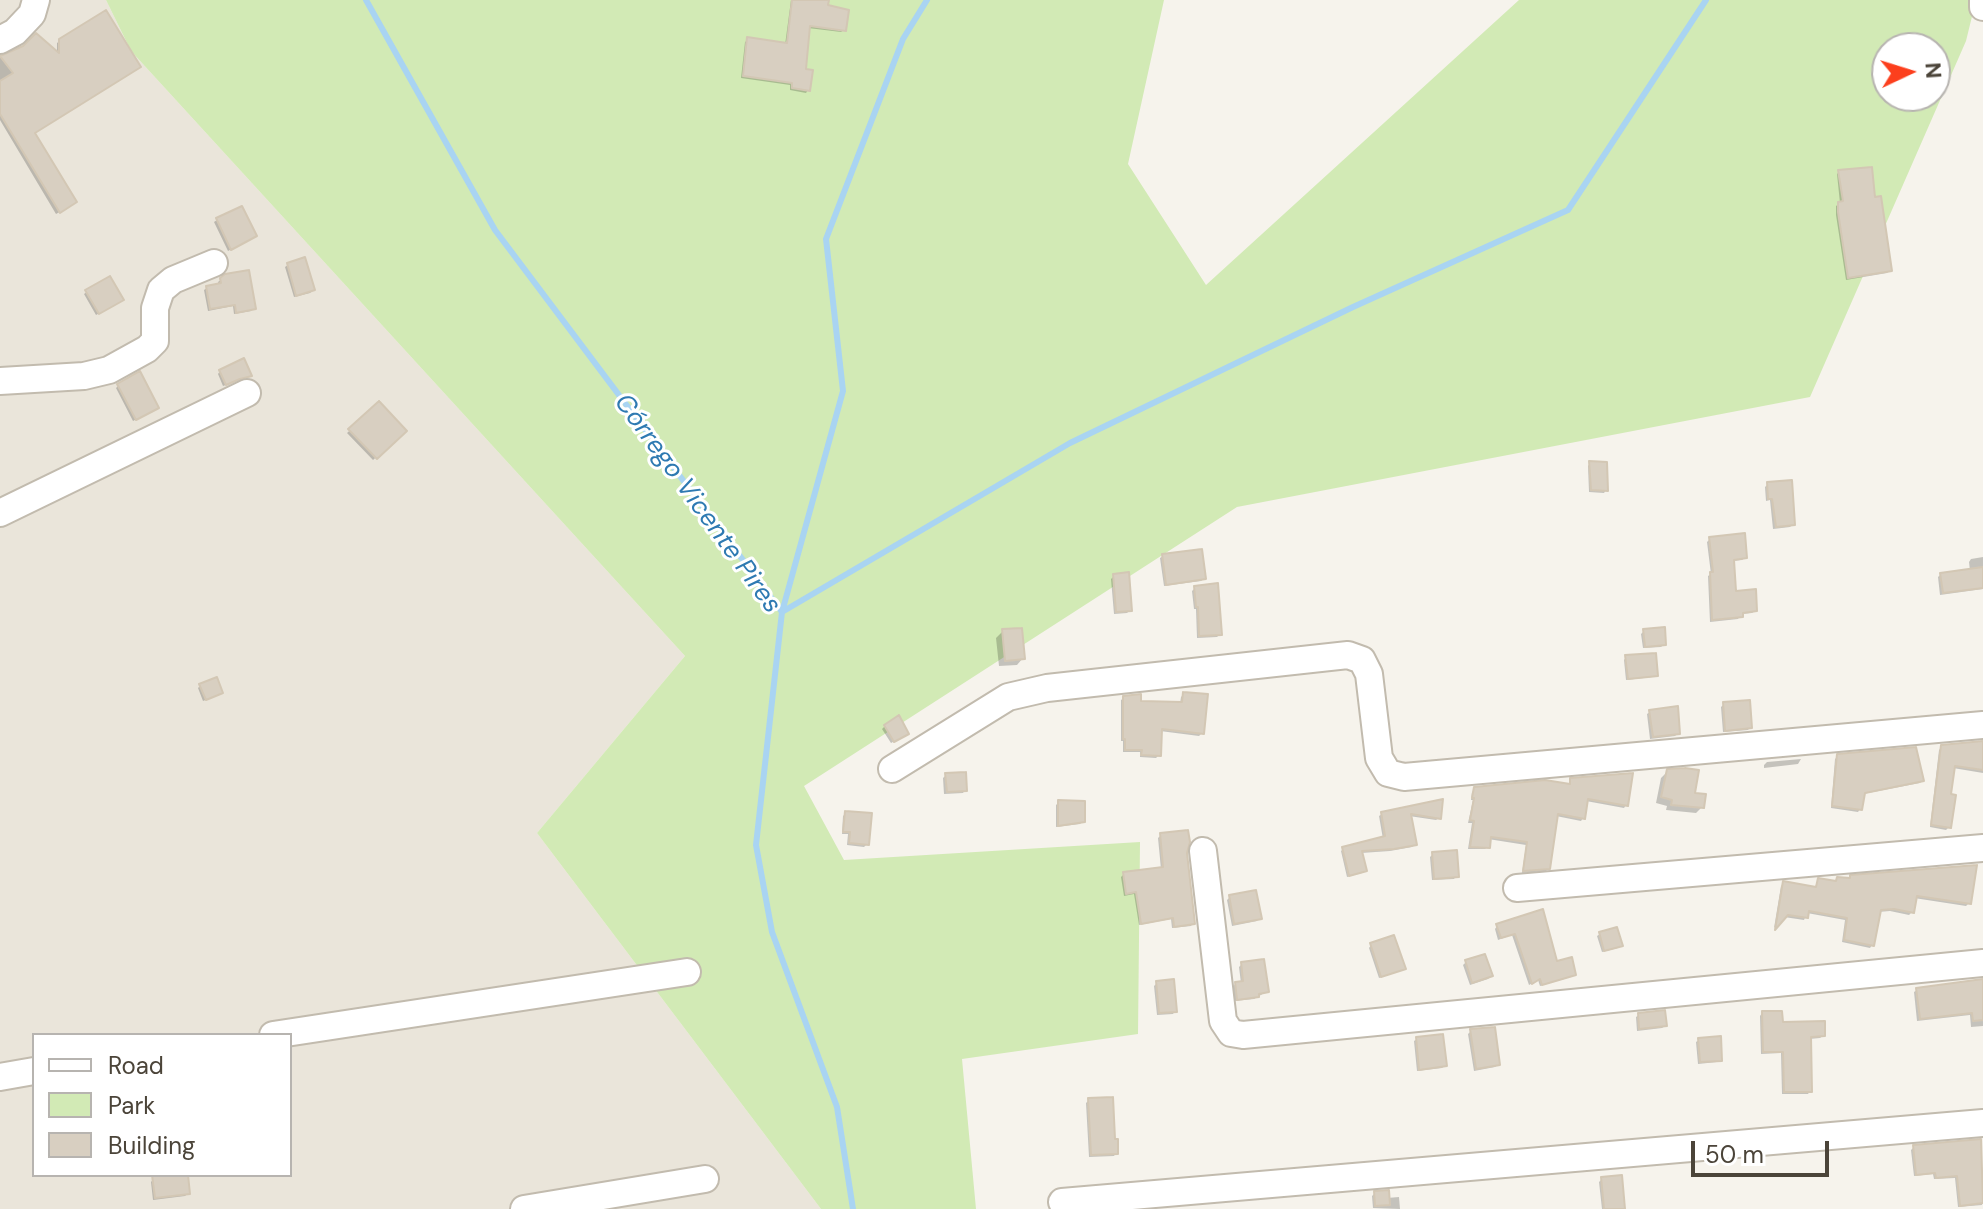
<!DOCTYPE html>
<meta charset="utf-8">
<style>
body{margin:0}
#map{position:relative;width:1983px;height:1209px;overflow:hidden;background:#f6f3ec;font-family:"DM Sans",sans-serif}
canvas{display:block}
.legend{position:absolute;left:32px;top:1033px;width:260px;height:144px;box-sizing:border-box;background:#fff;border:2px solid #b7b4b0;margin:0;padding:10px 14px;list-style:none;font-size:24px;color:#4b4439}
.legend li{display:flex;align-items:center;gap:16px;height:40px}
.legend b{width:40px;border:2px solid #b7b4b0}
.north{position:absolute;left:1871px;top:32px;width:80px;height:80px;box-sizing:border-box;background:#fff;border:2px solid #b7b4b0;border-radius:50%;rotate:86deg;font-size:22px;font-weight:700;line-height:32px;text-align:center;color:#4b4439}
.north::after{content:'';display:block;margin:auto;width:28px;height:36px;background:#fc3f1d;clip-path:polygon(50% 0,100% 100%,50% 72%,0 100%)}
.scale{position:absolute;left:1691px;top:1141px;width:138px;height:36px;box-sizing:border-box;border:4px solid #4b4439;border-top:0;padding-left:10px;font-size:24px;line-height:28px;white-space:nowrap;color:#4b4439;-webkit-text-stroke:6px #fff;paint-order:stroke}
</style>
<div id="map">
<canvas width="1983" height="1209"></canvas>
<ul class="legend">
<li><b style="height:10px;background:#fff"></b>Road</li>
<li><b style="height:22px;background:#d2eab5"></b>Park</li>
<li><b style="height:22px;background:#d8cfc1"></b>Building</li>
</ul>
<div class="north">N</div>
<div class="scale">50 m</div>
</div>
<script>
const ctx = document.querySelector('canvas').getContext('2d');
ctx.lineJoin = 'round';
function fill(path, color) { ctx.fillStyle = color; ctx.fill(path, 'evenodd'); }
const toPath = rows => new Path2D(rows.map(r => 'M' + r).join(''));
function stroke(path, color, width, dash) { ctx.strokeStyle = color; ctx.lineWidth = width; ctx.lineCap = dash ? 'butt' : 'round'; ctx.setLineDash(dash || []); ctx.stroke(path); }
function drawText(font, color, halo, rows, align = 'center') {
  ctx.font = font + ' "DM Sans",sans-serif'; ctx.lineWidth = 6; ctx.setLineDash([]); ctx.textBaseline = 'middle'; ctx.strokeStyle = halo; ctx.fillStyle = color; for (const [text, x, y, turn = 0] of rows) {
    ctx.save(); ctx.translate(x, y); ctx.rotate((+turn || 0) * Math.PI / 180); ctx.textAlign = isNaN(turn) ? turn : align; if (halo) ctx.strokeText(text, 0, 0); ctx.fillText(text, 0, 0); ctx.restore();
  }
}
fill(toPath([
 [0,0,106,0,131,51,685,656,537,833,821,1209,0,1209],
 [34,1035,290,1035,290,1175,34,1175]
]), '#eae5da');
fill(toPath([
 [106,0,1164,0,1128,164,1206,285,1519,0,1976,0,1966,41,1810,397,1237,507,804,786,844,860,1140,842,1138,1034,962,1059,976,1209,821,1209,537,833,685,656,131,51],
 [1887,48,1935,48,1935,96,1887,96]
]), '#d2eab5');
fill(toPath([
 [791,0,827,0,826,6,844,30,841,32,808,28,804,70,808,90,806,93,790,90,790,85,741,78,745,42,748,40,785,45],
 [106,13,32,134,72,205,56,214,0,120,0,58,57,54,57,43,61,40],
 [1839,172,1873,199,1890,271,1887,273,1846,280,1836,215,1836,206,1840,203,1837,174],
 [217,220,252,238,228,251,214,222],
 [288,265,313,290,310,293,294,297,285,267],
 [226,276,253,308,251,311,234,314,233,306,208,311,204,290,207,288,219,286,218,282],
 [87,292,119,302,96,315,84,294],
 [220,371,250,376,223,386,218,374],
 [119,385,154,410,133,421,116,388],
 [379,404,404,431,373,460,347,433],
 [1590,463,1606,490,1604,493,1589,492,1588,466],
 [1768,484,1793,524,1790,527,1773,529,1770,500,1766,501,1765,487],
 [1710,539,1745,558,1742,560,1732,561,1734,593,1755,611,1752,613,1741,614,1738,619,1710,622,1708,576,1711,574,1707,542],
 [1163,556,1204,579,1201,581,1164,586,1160,558],
 [1983,557,1983,589,1940,595,1938,577,1941,574,1970,571,1969,562,1971,559],
 [1114,576,1130,610,1127,613,1114,614,1111,579],
 [1195,588,1220,634,1217,637,1197,638,1196,609,1194,609,1192,591],
 [1003,631,1023,658,1017,665,999,666,996,638],
 [1644,631,1664,644,1661,647,1643,648,1641,634],
 [1626,657,1656,675,1653,677,1626,680,1624,660],
 [200,686,218,695,203,701,198,688],
 [1184,694,1202,733,1199,736,1160,731,1159,755,1156,758,1140,757,1140,752,1123,752,1123,741,1121,741,1121,700,1124,698,1139,703,1180,704,1181,697],
 [1724,704,1750,727,1748,730,1723,732,1721,707],
 [1650,712,1678,733,1675,736,1650,739,1647,714],
 [885,726,904,736,891,743,882,729],
 [1983,743,1983,773,1953,768,1949,827,1946,830,1930,827,1939,750,1942,747],
 [1838,756,1922,781,1920,783,1863,794,1860,809,1858,812,1831,808,1835,759],
 [1801,759,1798,764,1764,768,1764,765,1767,762],
 [1668,771,1693,794,1702,807,1696,813,1666,810,1667,806,1656,803,1661,778],
 [946,775,965,790,963,793,944,794,943,778],
 [1571,780,1626,805,1624,808,1586,801,1583,818,1581,821,1556,816,1549,868,1546,871,1522,873,1526,845,1488,839,1488,847,1485,849,1468,849,1472,823,1468,823,1473,800,1471,800,1472,792,1475,789,1568,786],
 [1059,802,1083,821,1080,824,1056,827,1056,805],
 [1441,802,1439,818,1436,820,1409,816,1415,845,1412,847,1390,851,1361,853,1365,871,1362,873,1347,877,1341,851,1344,848,1383,839,1379,816,1382,814],
 [846,813,867,844,864,847,847,845,848,834,842,834,843,816],
 [1161,835,1185,853,1193,923,1191,926,1172,928,1171,919,1139,925,1134,894,1124,896,1121,877,1124,874,1161,869,1158,838],
 [1433,854,1456,876,1454,879,1432,880,1430,857],
 [1838,879,1969,903,1966,906,1914,898,1912,912,1909,915,1890,911,1878,912,1872,945,1870,948,1842,942,1845,920,1807,913,1804,920,1784,917,1774,928,1781,886,1784,883,1815,889,1819,880,1835,882],
 [1230,897,1259,918,1257,921,1232,926,1227,900],
 [1541,912,1556,964,1574,974,1571,977,1540,986,1538,980,1529,985,1512,935,1498,940,1495,929,1497,926],
 [1600,934,1620,945,1618,948,1602,952,1597,936],
 [1371,945,1403,968,1401,971,1379,978,1369,948],
 [1466,962,1491,976,1488,979,1470,985,1463,965],
 [1242,964,1266,992,1254,999,1234,1001,1233,987,1235,984,1241,983,1239,967],
 [1983,981,1983,1026,1971,1027,1970,1015,1917,1021,1914,992,1917,990],
 [1157,983,1175,1011,1173,1014,1157,1015,1154,986],
 [1762,1013,1781,1024,1823,1036,1820,1038,1809,1039,1810,1091,1808,1094,1782,1094,1781,1053,1761,1054,1760,1016],
 [1639,1015,1665,1026,1662,1028,1637,1031,1636,1017],
 [1471,1031,1498,1065,1495,1067,1474,1071,1468,1034],
 [1417,1039,1445,1066,1442,1068,1417,1071,1414,1041],
 [1699,1040,1720,1060,1717,1062,1698,1064,1696,1042],
 [1089,1100,1116,1153,1114,1156,1089,1157,1086,1103],
 [1980,1141,1983,1180,1982,1205,1958,1207,1955,1178,1934,1179,1933,1174,1914,1176,1911,1150,1914,1147],
 [157,1175,186,1175,188,1193,185,1196,153,1200,151,1182],
 [1602,1179,1623,1209,1602,1209,1599,1182],
 [1375,1193,1387,1198,1399,1197,1400,1209,1373,1208,1372,1196]
]), '#0003');
stroke(toPath([
 [366,0,495,230,782,612,756,845,772,932,837,1107,853,1209],
 [782,612,1070,443,1353,307,1568,210,1706,0],
 [782,612,843,391,826,239,903,39,927,0]
]), '#a9d4f2', 6);
const building = toPath([
 [792,0,829,0,828,5,849,10,846,31,810,26,806,69,813,70,810,91,792,88,792,83,743,76,747,37,787,43,792,0],
 [106,10,141,67,35,133,77,202,60,213,0,114,0,81,13,73,0,56,23,46,36,33,59,53,59,39,106,10],
 [1872,167,1875,197,1881,196,1892,271,1848,278,1838,212,1838,202,1843,201,1838,170,1872,167],
 [242,206,257,236,231,250,216,218,242,206],
 [305,257,315,290,296,296,287,263,305,257],
 [249,270,256,309,236,313,235,305,210,309,206,286,221,283,220,278,225,274,249,270],
 [110,276,124,300,99,314,85,290,110,276],
 [244,358,252,376,240,379,226,385,219,370,244,358],
 [140,371,159,408,136,420,117,384,140,371],
 [379,401,407,431,377,459,348,429,379,401],
 [1589,461,1607,462,1608,491,1591,490,1589,461],
 [1792,480,1795,525,1776,527,1772,499,1768,499,1767,482,1792,480],
 [1745,533,1747,558,1734,560,1736,591,1756,589,1757,611,1743,613,1743,617,1712,620,1710,572,1713,572,1709,537,1745,533],
 [1202,549,1206,579,1166,585,1162,554,1202,549],
 [1983,567,1983,588,1943,593,1940,573,1983,567],
 [1129,572,1132,611,1116,612,1113,574,1129,572],
 [1218,583,1222,635,1199,636,1198,607,1196,607,1194,586,1218,583],
 [1665,627,1666,645,1645,647,1643,629,1665,627],
 [1022,628,1025,659,1005,661,1002,629,1022,628],
 [1656,653,1658,676,1628,679,1625,655,1656,653],
 [217,677,223,693,206,700,199,684,217,677],
 [1183,692,1208,694,1204,734,1162,729,1161,756,1141,755,1142,750,1125,750,1125,739,1123,739,1123,696,1141,694,1141,701,1182,702,1183,692],
 [1750,700,1752,728,1725,731,1723,702,1750,700],
 [1678,706,1680,734,1653,737,1649,710,1678,706],
 [899,715,909,734,894,742,884,725,899,715],
 [1983,741,1983,770,1955,766,1951,794,1956,795,1951,828,1931,825,1941,745,1983,741],
 [1916,747,1924,781,1865,793,1862,810,1832,806,1837,754,1916,747],
 [1685,768,1699,770,1695,793,1706,794,1704,808,1671,805,1672,800,1661,797,1667,769,1685,768],
 [966,772,967,791,947,792,945,773,966,772],
 [1633,773,1628,806,1588,799,1585,819,1558,814,1550,869,1523,871,1527,842,1491,837,1490,848,1470,847,1474,821,1470,820,1474,798,1472,798,1474,787,1545,780,1570,784,1570,778,1633,773],
 [1443,799,1441,819,1411,814,1417,845,1394,849,1362,851,1367,871,1349,876,1342,847,1385,836,1381,812,1443,799],
 [1058,800,1085,801,1085,822,1058,826,1058,800],
 [845,811,872,813,869,845,849,843,850,832,843,832,845,811],
 [1188,830,1190,842,1187,853,1195,924,1174,927,1173,918,1141,924,1136,892,1126,894,1123,872,1163,867,1160,833,1188,830],
 [1457,850,1459,877,1434,879,1432,852,1457,850],
 [1977,865,1971,904,1917,896,1914,913,1894,909,1881,910,1874,946,1844,940,1847,918,1809,911,1808,918,1788,915,1775,930,1783,881,1816,887,1818,878,1836,881,1837,877,1850,878,1850,875,1977,865],
 [1256,890,1262,919,1234,924,1229,895,1256,890],
 [1543,909,1557,961,1572,957,1576,975,1542,985,1540,979,1532,984,1515,934,1501,938,1496,924,1543,909],
 [1617,927,1623,946,1604,951,1599,932,1617,927],
 [1394,935,1406,969,1381,977,1370,943,1394,935],
 [1485,954,1493,976,1472,983,1465,960,1485,954],
 [1264,959,1269,992,1259,994,1259,997,1237,1000,1235,982,1243,981,1241,962,1264,959],
 [1174,979,1177,1012,1159,1013,1156,981,1174,979],
 [1983,979,1983,1020,1973,1021,1972,1013,1920,1019,1916,988,1983,979],
 [1665,1010,1667,1026,1639,1029,1638,1013,1665,1010],
 [1762,1011,1782,1011,1783,1022,1825,1021,1825,1036,1811,1037,1812,1092,1784,1092,1783,1052,1763,1052,1762,1011],
 [1495,1027,1500,1065,1476,1069,1470,1029,1495,1027],
 [1443,1034,1447,1066,1419,1070,1416,1037,1443,1034],
 [1721,1036,1722,1061,1700,1062,1698,1038,1721,1036],
 [1113,1097,1115,1139,1118,1139,1118,1154,1091,1155,1088,1098,1113,1097],
 [1981,1139,1983,1203,1960,1206,1957,1176,1936,1178,1935,1173,1916,1175,1913,1145,1981,1139],
 [152,1175,188,1175,190,1194,155,1198,152,1175],
 [1622,1175,1625,1209,1604,1209,1601,1177,1622,1175],
 [1389,1190,1390,1205,1375,1206,1374,1191,1389,1190]
]);
fill(building, '#d8cfc1');
stroke(building, '#d3c7b4', 2);
const minor = toPath([
 [1983,0,1983,7],
 [0,40,15,32,32,14,36,0],
 [0,381,84,376,109,370,147,349,155,341,155,308,161,290,173,280,214,263],
 [0,513,247,393],
 [892,769,1008,697,1047,688,1348,655,1362,660,1369,674,1379,758,1388,773,1404,777,1983,725],
 [1203,851,1223,1021,1231,1033,1243,1035,1983,963],
 [1517,888,1983,848],
 [273,1035,687,972],
 [0,1077,34,1071],
 [1062,1202,1983,1123],
 [524,1209,705,1179]
]);
stroke(minor, '#c2bbae', 30);
stroke(minor, '#fff', 26);
drawText('italic 26px', '#2e7ab2', '#fff', [
 ["Córrego Vicente Pires",697,504,54]
]);
</script>
